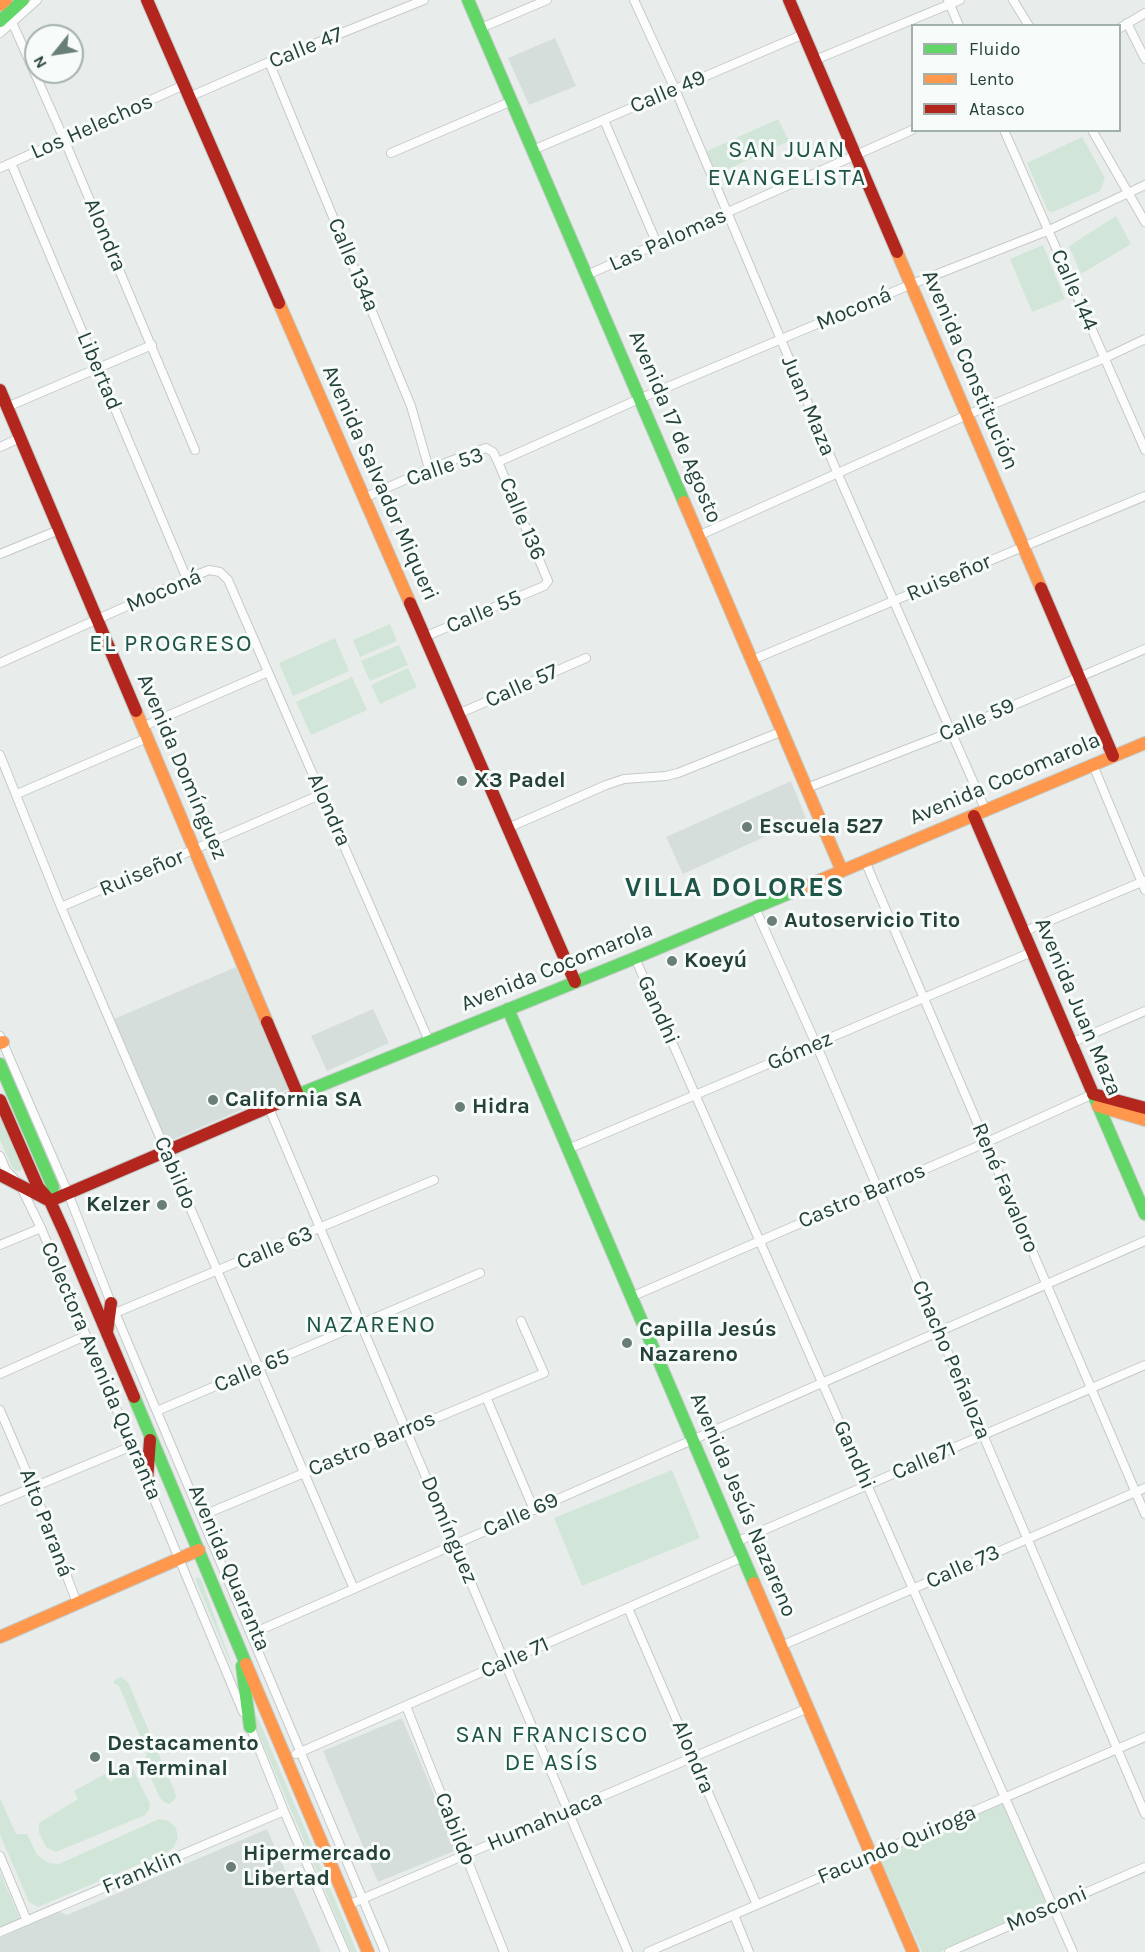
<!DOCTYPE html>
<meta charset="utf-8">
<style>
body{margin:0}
#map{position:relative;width:1145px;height:1952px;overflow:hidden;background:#e8edeb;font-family:Karla,sans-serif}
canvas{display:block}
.legend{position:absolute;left:911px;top:24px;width:210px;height:108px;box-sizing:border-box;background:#f7fbf9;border:2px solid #a3b1ad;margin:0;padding:8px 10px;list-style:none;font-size:18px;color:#24423a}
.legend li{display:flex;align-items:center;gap:12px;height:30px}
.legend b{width:30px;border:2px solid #a3b1ad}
.north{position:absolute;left:24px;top:24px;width:60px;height:60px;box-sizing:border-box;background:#f7fbf9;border:2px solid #a3b1ad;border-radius:50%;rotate:240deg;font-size:16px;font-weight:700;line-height:24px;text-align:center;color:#24423a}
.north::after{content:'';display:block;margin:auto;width:21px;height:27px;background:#697e78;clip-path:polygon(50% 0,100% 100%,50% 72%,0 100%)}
</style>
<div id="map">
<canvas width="1145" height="1952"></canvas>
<ul class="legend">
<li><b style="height:8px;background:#63d668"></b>Fluido</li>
<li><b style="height:8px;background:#ff974d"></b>Lento</li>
<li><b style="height:8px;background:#b3261e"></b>Atasco</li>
</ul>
<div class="north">N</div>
</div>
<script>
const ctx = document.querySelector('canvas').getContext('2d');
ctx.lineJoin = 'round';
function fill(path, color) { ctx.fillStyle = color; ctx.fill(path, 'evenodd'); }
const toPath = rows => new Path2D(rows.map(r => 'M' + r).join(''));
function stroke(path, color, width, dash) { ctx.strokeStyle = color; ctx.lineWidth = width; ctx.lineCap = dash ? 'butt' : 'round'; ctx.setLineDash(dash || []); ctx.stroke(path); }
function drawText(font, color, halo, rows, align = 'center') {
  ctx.font = font + ' Karla,sans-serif'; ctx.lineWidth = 6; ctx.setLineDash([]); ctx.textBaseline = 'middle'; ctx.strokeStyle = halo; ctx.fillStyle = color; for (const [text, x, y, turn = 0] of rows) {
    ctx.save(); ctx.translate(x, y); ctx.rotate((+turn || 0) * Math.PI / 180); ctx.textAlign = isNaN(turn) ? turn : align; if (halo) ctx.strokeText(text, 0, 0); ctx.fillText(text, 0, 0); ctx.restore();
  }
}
fill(toPath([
 [555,38,576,86,529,105,508,58],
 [791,781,806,818,683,874,666,837],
 [236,967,289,1089,167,1142,114,1019],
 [373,1009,389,1043,327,1071,311,1036],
 [402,1718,457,1850,378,1882,323,1751],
 [267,1829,321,1952,0,1952,0,1938,58,1911,67,1915]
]), '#d6dedb');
fill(toPath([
 [778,119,789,141,716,175,705,152],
 [1082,137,1105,178,1100,191,1053,212,1048,211,1027,163],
 [1116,216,1131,244,1081,274,1069,246],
 [1043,245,1065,299,1032,312,1010,259],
 [390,624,397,641,360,657,353,640],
 [335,638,349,671,293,696,279,663],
 [399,645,408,665,370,681,361,661],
 [408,668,417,687,380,704,371,685],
 [352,677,367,710,311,735,296,702],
 [0,1113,23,1167,20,1171,15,1171,12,1167,0,1140],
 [672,1470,700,1538,582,1586,554,1518],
 [197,1577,201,1579,237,1679,196,1581],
 [121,1677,128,1682,175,1792,176,1797,173,1801,169,1804,164,1802,160,1798,144,1763,147,1753,119,1686,113,1683,117,1678],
 [247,1696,260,1723,357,1952,351,1952,255,1725],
 [133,1769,150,1804,149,1810,145,1815,56,1852,46,1847,39,1833,39,1823,78,1799,74,1791,105,1774,110,1782],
 [0,1798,16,1834,27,1834,37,1855,49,1863,59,1864,159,1819,169,1821,176,1828,178,1838,174,1847,166,1853,38,1907,29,1902,0,1835],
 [1003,1804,1047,1905,940,1952,922,1952,880,1858],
 [0,1872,20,1919,0,1927]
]), '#d1e6d8');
const street = toPath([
 [634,0,675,89,837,472,986,811],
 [948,0,959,26],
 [1013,0,1029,26],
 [12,22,64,139,195,450],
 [1127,23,1145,59],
 [481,28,547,0],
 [1120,28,1145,13],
 [0,33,37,0],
 [815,60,960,0],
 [269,62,411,406,429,469],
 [189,97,269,62,424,0],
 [604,120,657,244],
 [1004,130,1145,450],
 [1092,130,1145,222],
 [533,150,804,34],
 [391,153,512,101],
 [11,163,187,579],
 [0,168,184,85],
 [587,275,912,130],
 [7,407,152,345],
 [0,447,20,438],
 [498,462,639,399,912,284,1047,231,1145,185],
 [364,498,429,469,486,448,493,452,498,462,548,581,544,586,424,637],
 [698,536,967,415,1105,358,1145,339],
 [0,554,59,530],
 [752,660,1145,496],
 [0,663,187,579,209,570,220,572,228,580,429,1041],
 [458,714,586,658],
 [142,727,268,672],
 [0,755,61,907,354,1589],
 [1093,765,1145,890],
 [807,788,951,732,1145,649],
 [17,794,147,738],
 [508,828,606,785,624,779,666,776,678,773,783,731],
 [865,861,1145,1514],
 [61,907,322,794],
 [755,908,816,1044,1145,1814],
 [1023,932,1144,881],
 [635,958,1073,1952],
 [0,1036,68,1193,111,1303,385,1952],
 [1071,1043,1145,1011],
 [269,1108,628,1952],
 [568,1149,1032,952],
 [0,1156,6,1170,20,1185,41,1228,243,1712],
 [0,1245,41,1228],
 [631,1297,985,1143,1093,1094],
 [115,1313,434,1180],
 [0,1374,85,1336],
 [486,1397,534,1510],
 [0,1410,33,1487,77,1603],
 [157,1411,480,1273],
 [0,1501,132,1446],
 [201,1516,544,1373,521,1321],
 [736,1542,1145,1365],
 [628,1608,757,1905],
 [251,1634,1145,1241],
 [781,1646,1145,1488],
 [406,1706,504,1952],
 [249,1724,284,1811,345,1952],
 [296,1754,743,1557],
 [0,1856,27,1921],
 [348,1905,808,1708],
 [734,1915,749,1952],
 [0,1932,284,1811],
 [648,1952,1145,1737],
 [949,1952,1145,1867]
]);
const fast = toPath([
 [468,0,684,502],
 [0,21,23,0],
 [508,1009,754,1583],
 [0,1064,53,1187,50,1201],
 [1091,1089,1145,1214],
 [297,1095,635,958,804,887],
 [134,1397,246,1664],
 [242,1666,250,1727]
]);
const slow = toPath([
 [0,5,6,0],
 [897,252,1041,588],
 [279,303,410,603],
 [684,502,842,871],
 [136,711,267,1022],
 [804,887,1145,743],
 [0,1043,3,1042],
 [1098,1106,1145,1120],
 [754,1583,913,1952],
 [0,1637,199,1550],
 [246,1664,368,1952]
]);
const jam = toPath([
 [147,0,279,303],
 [789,0,897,252],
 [0,390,136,711],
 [1041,588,1113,756],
 [410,603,575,982],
 [974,816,1091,1089],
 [267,1022,298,1095],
 [1093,1094,1145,1108],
 [0,1100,38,1187,50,1201,65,1234,134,1397],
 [0,1175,50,1201,297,1095],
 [107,1332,111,1303],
 [147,1481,150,1440]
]);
stroke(street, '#c5cac8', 10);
stroke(fast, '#c3cbc8', 14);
stroke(slow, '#c3cbc8', 14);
stroke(jam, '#c3cbc8', 14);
stroke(street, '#fcfcfc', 8);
stroke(fast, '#63d668', 12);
stroke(slow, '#ff974d', 12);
stroke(jam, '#b3261e', 12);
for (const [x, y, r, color] of [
 [462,781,6,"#697e78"],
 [747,827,6,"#697e78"],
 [772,921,6,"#697e78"],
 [672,961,6,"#697e78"],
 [213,1100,6,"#697e78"],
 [460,1107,6,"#697e78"],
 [162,1205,6,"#697e78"],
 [627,1343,6,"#697e78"],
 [95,1757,6,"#697e78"],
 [231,1867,6,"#697e78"]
]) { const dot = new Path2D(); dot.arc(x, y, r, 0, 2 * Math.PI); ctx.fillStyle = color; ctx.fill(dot); stroke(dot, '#f7fbf9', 2); }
drawText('22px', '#24423a', '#f7fbf9', [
 ["Calle 47",306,48,-22],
 ["Calle 49",668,92,-23],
 ["Los Helechos",92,127,-24],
 ["Alondra",105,235,67],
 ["Las Palomas",668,240,-24],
 ["Calle 134a",353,265,67],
 ["Calle 144",1074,290,66],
 ["Moconá",854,309,-23],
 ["Avenida Constitución",970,370,67],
 ["Libertad",99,371,67],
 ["Juan Maza",808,406,67],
 ["Avenida 17 de Agosto",675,427,67],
 ["Calle 53",445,467,-19],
 ["Avenida Salvador Miqueri",380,483,66],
 ["Calle 136",522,519,67],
 ["Ruiseñor",949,578,-23],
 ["Moconá",164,591,-23],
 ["Calle 55",484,612,-23],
 ["Calle 57",522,686,-24],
 ["Calle 59",977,720,-23],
 ["Avenida Domínguez",182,767,67],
 ["Avenida Cocomarola",1005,779,-23],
 ["Alondra",329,810,66],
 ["Ruiseñor",142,873,-23],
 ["Avenida Cocomarola",557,967,-22],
 ["Avenida Juan Maza",1078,1007,67],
 ["Gandhi",658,1010,66],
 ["Gómez",800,1051,-23],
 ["Cabildo",175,1173,67],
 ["René Favaloro",1005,1188,67],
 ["Castro Barros",862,1196,-23],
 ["Calle 63",275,1248,-23],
 ["Chacho Peñaloza",951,1360,67],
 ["Colectora Avenida Quaranta",101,1371,67],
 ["Calle 65",252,1371,-23],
 ["Castro Barros",372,1444,-23],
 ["Gandhi",854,1455,66],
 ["Calle71",924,1461,-23],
 ["Avenida Jesús Nazareno",743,1505,67],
 ["Calle 69",521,1515,-24],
 ["Alto Paraná",46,1523,69],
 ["Domínguez",449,1530,67],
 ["Calle 73",963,1567,-24],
 ["Avenida Quaranta",229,1568,67],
 ["Calle 71",515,1658,-24],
 ["Alondra",693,1757,67],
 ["Humahuaca",545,1821,-23],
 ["Cabildo",455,1829,68],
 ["Facundo Quiroga",897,1845,-23],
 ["Franklin",142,1872,-23],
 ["Mosconi",1047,1909,-23]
]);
drawText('bold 22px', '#24423a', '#f7fbf9', [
 ["X3 Padel",474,781],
 ["Escuela 527",759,827],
 ["Autoservicio Tito",784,921],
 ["Koeyú",684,961],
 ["California SA",225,1100],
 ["Hidra",472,1107],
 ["Kelzer",150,1205,"right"],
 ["Capilla Jesús",639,1330],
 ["Nazareno",639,1355],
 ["Destacamento",107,1744],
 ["La Terminal",107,1769],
 ["Hipermercado",243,1854],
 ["Libertad",243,1879]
], 'left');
ctx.letterSpacing = '1.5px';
drawText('24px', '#1f5548', '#f7fbf9', [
 ["SAN JUAN",787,150],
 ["EVANGELISTA",787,178],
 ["EL PROGRESO",171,644],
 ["NAZARENO",371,1325],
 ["SAN FRANCISCO",552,1735],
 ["DE ASÍS",552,1763]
]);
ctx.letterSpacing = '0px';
ctx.letterSpacing = '1.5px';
drawText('bold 28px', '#1f5548', '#f7fbf9', [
 ["VILLA DOLORES",735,888]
]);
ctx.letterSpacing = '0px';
</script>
